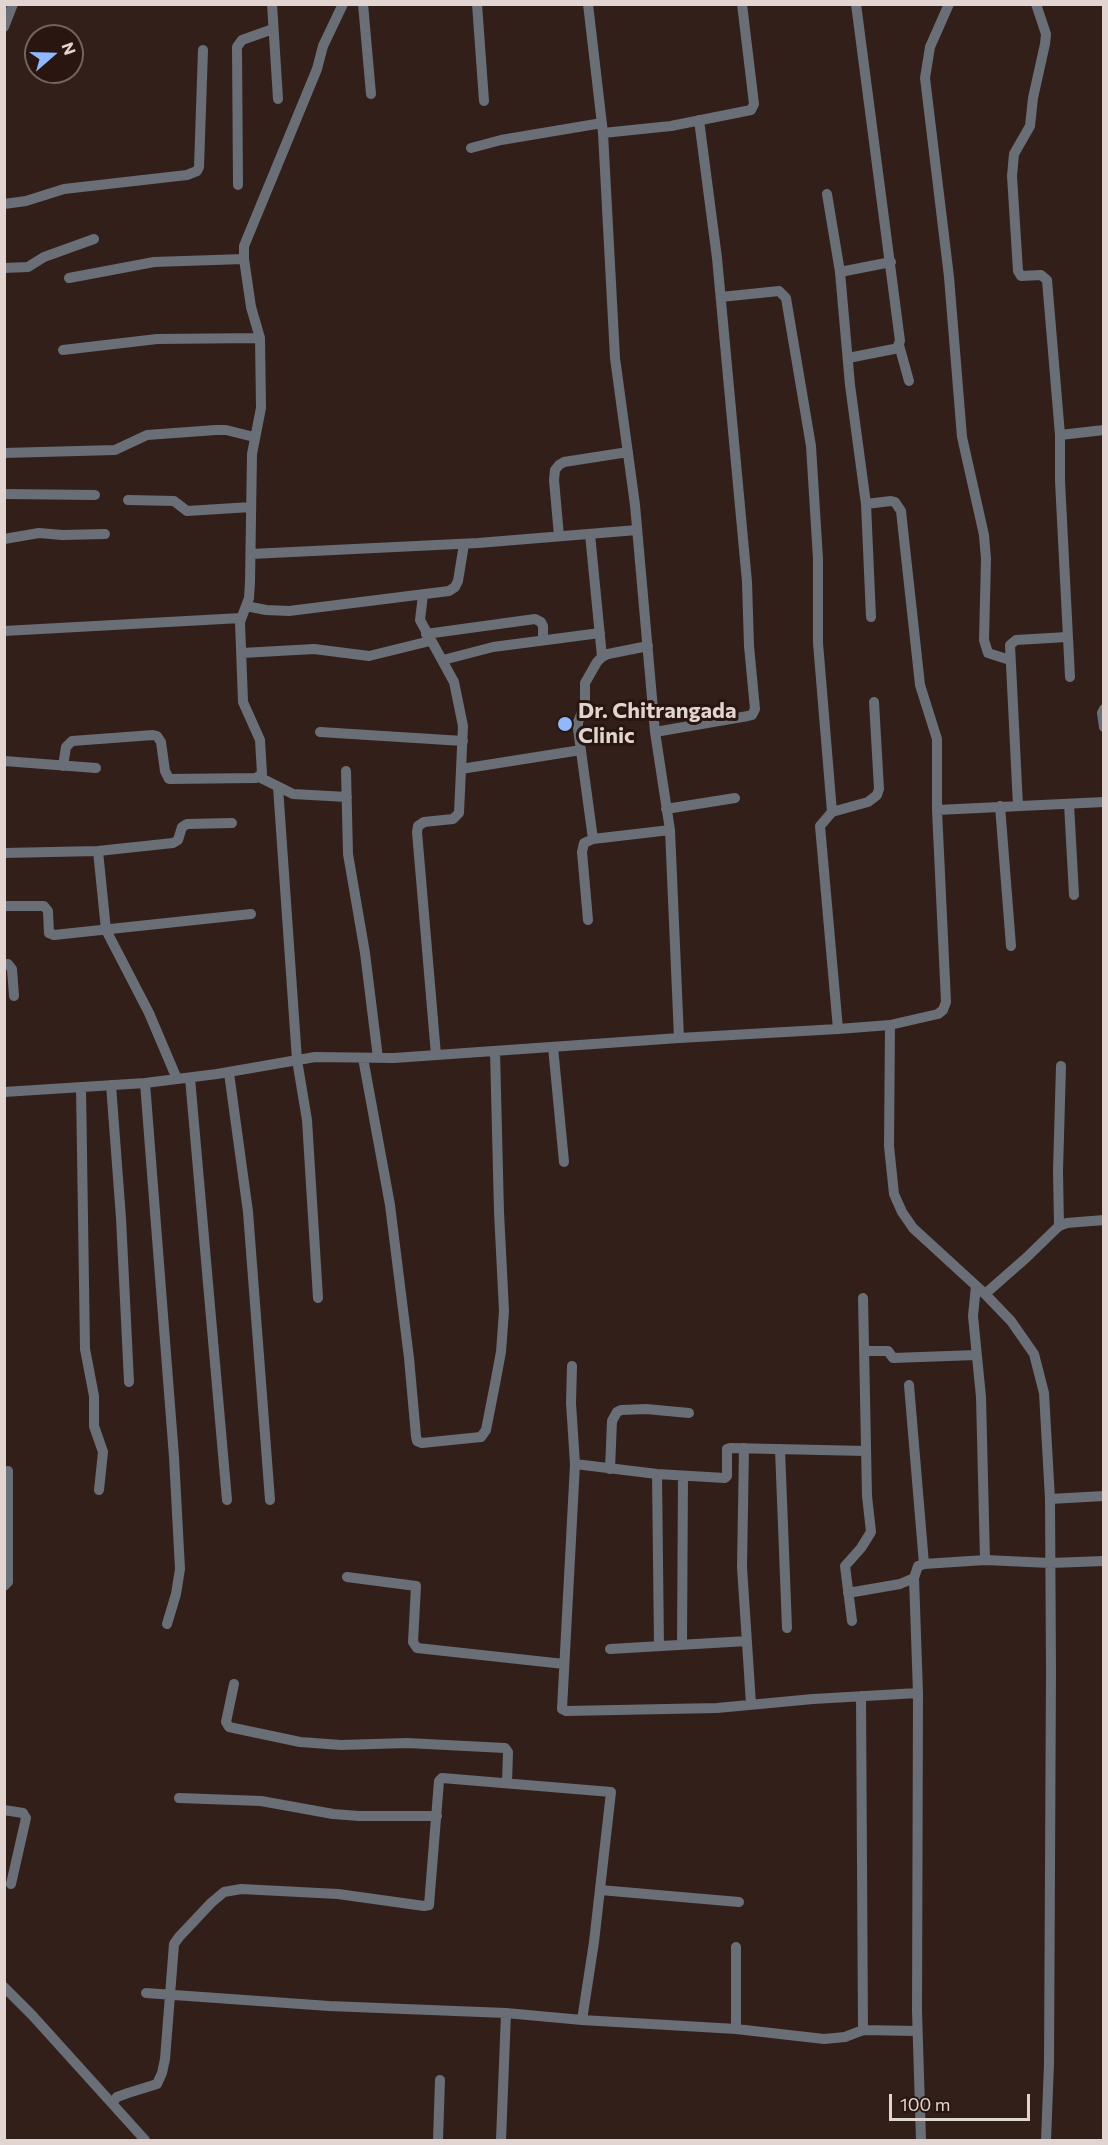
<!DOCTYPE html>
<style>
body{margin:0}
#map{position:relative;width:1108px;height:2145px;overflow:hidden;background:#331f19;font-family:Commissioner,sans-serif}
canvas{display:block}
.frame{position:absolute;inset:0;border:6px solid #e2d4d0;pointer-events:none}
.north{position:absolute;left:24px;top:24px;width:60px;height:60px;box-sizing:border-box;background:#291610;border:2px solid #73625d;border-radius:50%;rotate:70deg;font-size:16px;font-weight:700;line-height:24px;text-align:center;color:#e2d4d0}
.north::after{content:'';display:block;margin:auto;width:21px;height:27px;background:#8fb8fd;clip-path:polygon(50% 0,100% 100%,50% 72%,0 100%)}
.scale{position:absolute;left:889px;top:2094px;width:141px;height:27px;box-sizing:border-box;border:3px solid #e2d4d0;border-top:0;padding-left:8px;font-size:18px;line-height:21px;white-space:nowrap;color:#e2d4d0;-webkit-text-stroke:4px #291610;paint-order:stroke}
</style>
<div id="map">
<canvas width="1108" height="2145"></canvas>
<div class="frame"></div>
<div class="north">N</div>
<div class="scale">100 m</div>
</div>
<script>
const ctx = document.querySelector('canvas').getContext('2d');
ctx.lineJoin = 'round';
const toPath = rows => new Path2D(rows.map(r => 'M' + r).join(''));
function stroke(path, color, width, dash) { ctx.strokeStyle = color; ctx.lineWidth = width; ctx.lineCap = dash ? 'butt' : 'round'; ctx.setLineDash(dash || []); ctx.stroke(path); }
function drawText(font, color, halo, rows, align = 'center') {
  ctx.font = font + ' Commissioner,sans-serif'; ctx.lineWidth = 6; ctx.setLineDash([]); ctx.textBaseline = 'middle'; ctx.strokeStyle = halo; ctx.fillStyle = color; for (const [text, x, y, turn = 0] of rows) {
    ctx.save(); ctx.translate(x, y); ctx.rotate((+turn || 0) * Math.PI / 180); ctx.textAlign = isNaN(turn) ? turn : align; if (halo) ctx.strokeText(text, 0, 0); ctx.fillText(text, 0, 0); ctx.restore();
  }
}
stroke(toPath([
 [272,4,278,99],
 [363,4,371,94],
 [477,4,484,101],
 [588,4,603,133,615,358,635,505,655,732,670,830,679,1038],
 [949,4,930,47,925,78,949,277,962,437,984,535,986,559,984,640,988,653,1010,660],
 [1036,4,1046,34,1045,44,1033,98,1030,126,1014,154,1012,176,1018,271,1021,276,1041,275,1047,280,1060,435,1060,481,1070,677],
 [4,27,13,4],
 [603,133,671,126,751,110,754,104,742,4],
 [471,148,501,140,602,123],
 [238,185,237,47,242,40,273,29],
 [827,194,840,272,850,385,866,504,871,617],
 [4,204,26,201,64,189,187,175,197,171,199,167,203,50],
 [4,268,28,267,44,257,94,239],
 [840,272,891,262],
 [69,278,154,262,244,259],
 [721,297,779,291,786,298,811,446,818,559,818,643,832,812],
 [899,345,909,381],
 [63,350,157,339,260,338],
 [848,358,894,349,897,348,900,341,856,4],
 [1060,435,1104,430],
 [4,453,115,450,147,435,216,430,226,430,254,437],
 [4,494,95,495],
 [128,500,174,501,187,511,251,507],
 [590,534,602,657],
 [559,536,554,480,555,470,559,465,564,462,628,452],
 [4,539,39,533,62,535,105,534],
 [251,554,478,543,637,530],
 [423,595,420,620,454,682,463,726,459,813,453,819,424,822,418,826,417,832,436,1055],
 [246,606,266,610,289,611,449,591,455,587,458,581,464,544],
 [4,631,241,618],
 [426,634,535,619,541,622,543,626,543,640],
 [242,653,314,649,369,656,430,641],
 [443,660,493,647,600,633],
 [1104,709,1102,713,1104,727],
 [320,732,463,741],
 [655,732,748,716,752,715,755,709,749,646,747,582,717,258,699,120],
 [4,761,96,768],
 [63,766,66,747,72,741,153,735,157,736,161,742,165,771,169,779,256,778,262,774,260,740,243,702,240,622,249,598,250,582,252,454,261,408,260,338,251,307,244,259,244,246,317,69,323,46,343,4],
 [461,769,581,750],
 [346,771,348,854,365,953,378,1058],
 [259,777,293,794,347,797],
 [278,787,297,1060,307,1120,318,1298],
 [1069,804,1074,895],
 [1000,806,1011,946],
 [1018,806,1010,645,1016,640,1067,637],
 [666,809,735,798],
 [937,810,1104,802],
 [593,839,578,729,578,722,585,705,585,683,597,662,602,657,608,654,648,646],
 [98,851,106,930,149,1013,177,1079],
 [4,853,98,851,173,843,178,840,182,827,187,824,232,823],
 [4,906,44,906,48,911,49,933,54,935,251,914],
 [588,920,582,852,584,843,593,839,670,830],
 [4,964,8,964,12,969,14,996],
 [890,1025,889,1146,894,1194,902,1212,913,1228,985,1294,1011,1321,1034,1354,1044,1393,1050,1499,1051,1671,1049,2064,1046,2140],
 [838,1029,820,826,832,812,868,802,877,795,879,789,874,702],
 [553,1047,564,1162],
 [363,1058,390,1205,409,1358,416,1436,417,1441,422,1443,481,1437,486,1430,495,1384,501,1352,504,1311,499,1212,495,1051],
 [229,1073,248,1212,270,1500],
 [190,1078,227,1500],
 [145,1083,174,1457,180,1569,176,1594,167,1624],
 [111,1085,121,1218,129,1382],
 [81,1087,85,1349,94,1396,94,1426,103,1452,99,1490],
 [4,1092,145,1083,217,1074,315,1057,394,1058,679,1038,838,1029,890,1025,938,1014,943,1010,946,1002,937,810,937,739,920,685,901,511,895,502,891,501,866,504],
 [1059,1226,1058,1171,1061,1066],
 [985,1294,1026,1258,1059,1226,1067,1223,1104,1220],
 [864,1351,888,1351,893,1358,976,1355],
 [572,1366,571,1403,575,1464,562,1709,566,1711,717,1708,813,1699,918,1693],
 [909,1385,924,1564],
 [744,1448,742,1567,751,1704],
 [780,1449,787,1628],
 [575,1464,657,1474,725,1478,727,1476,727,1449,730,1448,866,1451],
 [610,1469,612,1421,617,1412,621,1410,646,1409,689,1413],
 [657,1474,659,1646],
 [1050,1499,1104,1496],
 [985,1560,1050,1563,1104,1561],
 [347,1577,416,1586,413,1642,417,1648,564,1664],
 [4,1586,8,1582,8,1471],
 [848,1593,900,1584,914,1578],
 [852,1621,845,1566,861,1548,871,1532,867,1496,863,1298],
 [682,1645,683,1476],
 [610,1649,747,1641],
 [234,1684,226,1722,229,1727,300,1742,341,1745,407,1743,505,1748,508,1752,507,1783],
 [861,1696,863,2030],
 [179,1798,261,1801,333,1814,359,1816,437,1816],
 [4,1810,23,1813,26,1818,11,1884],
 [600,1890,739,1902],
 [4,1987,32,2015,145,2140],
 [146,1993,329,2006,506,2013,582,2020,736,2029,824,2039,845,2037,863,2030,917,2031],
 [736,2029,736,1947],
 [112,2103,117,2097,128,2093,157,2084,162,2073,165,2059,174,1944,179,1937,211,1903,224,1892,241,1889,338,1894,424,1906,429,1905,439,1781,442,1778,611,1792,594,1942,582,2020],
 [438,2140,440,2080],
 [501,2140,506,2013],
 [921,2140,917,2011,918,1693,914,1578,918,1566,924,1564,985,1560,981,1397,973,1316,976,1286]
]), '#696e77', 10);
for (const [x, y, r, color] of [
 [565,724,8,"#8fb8fd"]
]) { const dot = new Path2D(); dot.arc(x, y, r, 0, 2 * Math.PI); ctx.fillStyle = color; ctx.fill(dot); stroke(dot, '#291610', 2); }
drawText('bold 22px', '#e2d4d0', '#291610', [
 ["Dr. Chitrangada",578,711],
 ["Clinic",578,736]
], 'left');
</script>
